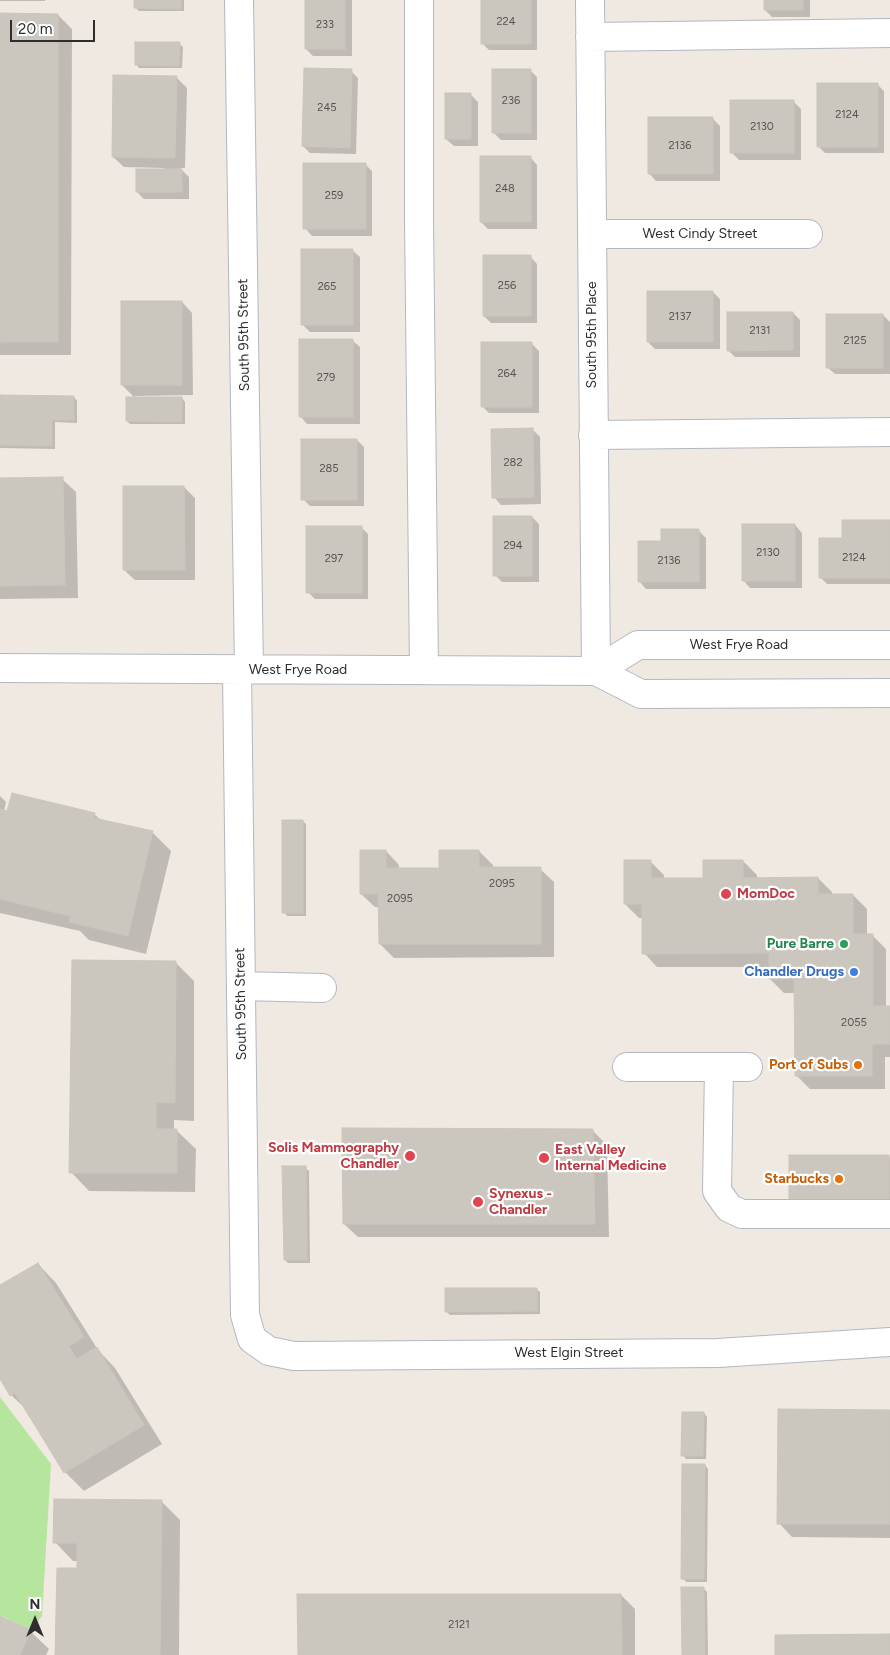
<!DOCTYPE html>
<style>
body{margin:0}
#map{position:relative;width:890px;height:1655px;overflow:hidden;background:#efe9e1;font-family:Figtree,sans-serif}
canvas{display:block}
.north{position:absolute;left:10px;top:1595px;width:50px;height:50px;-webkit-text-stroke:4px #fff;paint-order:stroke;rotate:0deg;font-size:14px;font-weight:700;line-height:20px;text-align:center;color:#2e2e2e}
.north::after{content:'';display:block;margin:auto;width:18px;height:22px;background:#2e2e2e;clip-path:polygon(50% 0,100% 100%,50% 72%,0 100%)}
.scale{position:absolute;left:10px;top:20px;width:85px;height:22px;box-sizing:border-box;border:2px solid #2e2e2e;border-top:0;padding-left:6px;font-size:15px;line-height:18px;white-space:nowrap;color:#2e2e2e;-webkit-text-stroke:4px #fff;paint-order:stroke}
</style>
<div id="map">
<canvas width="890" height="1655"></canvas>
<div class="north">N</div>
<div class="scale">20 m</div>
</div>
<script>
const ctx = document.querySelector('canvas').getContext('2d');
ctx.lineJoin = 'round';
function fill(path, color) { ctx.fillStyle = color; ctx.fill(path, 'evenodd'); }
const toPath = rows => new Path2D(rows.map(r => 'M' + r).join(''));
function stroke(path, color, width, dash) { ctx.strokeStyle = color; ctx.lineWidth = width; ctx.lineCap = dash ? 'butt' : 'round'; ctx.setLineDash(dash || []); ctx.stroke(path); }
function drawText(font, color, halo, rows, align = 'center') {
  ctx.font = font + ' Figtree,sans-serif'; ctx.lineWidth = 4.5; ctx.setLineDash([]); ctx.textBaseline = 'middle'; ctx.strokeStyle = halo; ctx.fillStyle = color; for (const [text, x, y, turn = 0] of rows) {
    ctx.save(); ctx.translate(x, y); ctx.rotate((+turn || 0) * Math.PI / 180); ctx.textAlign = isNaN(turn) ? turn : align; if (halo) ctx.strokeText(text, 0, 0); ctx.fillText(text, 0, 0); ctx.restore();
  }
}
fill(toPath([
 [0,1397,51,1464,42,1616,31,1630,0,1615]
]), '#b6e59e');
fill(toPath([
 [0,0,45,0,45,1,0,1],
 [136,0,184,0,184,11,139,11,136,8],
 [306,0,352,0,352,56,313,56,306,49],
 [482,0,537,0,537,50,489,50,482,43],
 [765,0,810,0,810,17,772,17,765,10],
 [0,15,58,15,72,29,71,355,0,355],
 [179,44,183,47,182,68,139,68,136,64],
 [530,70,537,77,537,140,501,140,494,133],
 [351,71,358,78,356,154,310,153,303,146],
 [176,77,187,88,185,168,180,168,189,177,189,199,144,199,137,192,164,170,164,168,124,167,113,157],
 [877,84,884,91,884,153,825,153,818,146],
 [471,95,478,102,478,146,454,146,446,139],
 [794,102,801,109,801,160,739,160,731,152],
 [713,119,720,126,720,181,656,181,649,173],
 [530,157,537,165,537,229,488,229,481,222],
 [365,164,372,171,372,236,312,236,305,228],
 [352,250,360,257,360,332,310,332,303,325],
 [530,256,537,264,537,323,491,323,484,316],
 [713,292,720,299,720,349,655,349,648,342],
 [182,302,192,313,193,395,135,396,135,398,122,385],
 [793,313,800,320,800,357,735,357,728,350],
 [883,315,890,322,890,374,835,374,827,367],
 [352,340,360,347,360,424,307,424,300,416],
 [532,344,539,351,539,413,489,413,482,406],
 [0,396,74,397,77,401,77,423,55,422,55,449,0,448],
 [182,398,185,402,185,424,130,424,127,421],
 [532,429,540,437,541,504,501,505,494,497],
 [357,440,364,447,364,506,310,506,303,499],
 [62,479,76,492,78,598,0,599,0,480],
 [184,487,195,498,195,580,135,580,124,570],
 [532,517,539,524,539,582,502,582,495,575],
 [890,521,890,584,827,584,820,577,843,539],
 [795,525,802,533,802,588,750,588,743,580],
 [361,527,368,534,368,599,315,599,308,592],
 [699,531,706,538,706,589,646,589,639,581,662,542],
 [0,796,6,802,4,811,94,814,102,821,152,832,171,851,146,954,89,940,80,931,0,913],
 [303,821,306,824,306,916,287,916,284,912],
 [386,851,399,865,399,869,440,869,479,851,493,865,493,869,540,869,554,882,554,957,394,958,380,944,380,907,375,907,361,894],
 [650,861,664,875,664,879,705,879,743,861,757,875,757,879,818,878,832,892,832,895,853,895,867,909,867,935,872,935,886,949,886,1007,890,1007,890,1057,885,1057,885,1089,810,1089,796,1075,796,993,784,993,770,979,770,967,657,967,644,953,644,918,639,918,625,904],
 [175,962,194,981,194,1121,174,1120,174,1131,177,1131,196,1149,195,1192,89,1191,71,1172],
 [593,1131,607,1145,609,1237,358,1237,344,1224],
 [888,1156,890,1158,890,1213,801,1212],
 [305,1168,309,1171,310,1263,288,1263,285,1260],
 [38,1264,56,1283,98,1350,115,1368,162,1444,84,1491,65,1472,28,1411,11,1395,0,1376,0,1287],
 [536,1289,540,1292,540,1314,450,1315,447,1312],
 [890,1411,890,1538,792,1537,779,1523],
 [704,1413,707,1417,706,1459,686,1459,683,1455],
 [705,1465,708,1469,707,1582,686,1582,683,1578],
 [161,1501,180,1520,179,1655,56,1655,78,1569,78,1561,73,1561,55,1542],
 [703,1588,707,1592,708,1655,683,1655],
 [621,1595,635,1609,635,1655,299,1655],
 [0,1617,30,1631,49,1649,46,1655,0,1655]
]), '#0003');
const building = toPath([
 [134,0,181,0,181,9,134,8,134,0],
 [305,0,345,0,345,49,305,49,305,0],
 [481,0,531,0,531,44,481,44,481,0],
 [764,0,803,0,803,10,764,10,764,0],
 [0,13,58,14,58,342,0,342,0,13],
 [135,42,180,42,179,66,135,65,135,42],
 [304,68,352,69,350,148,302,146,304,68],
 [492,69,531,69,531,133,492,133,492,69],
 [113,75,177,76,175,158,112,157,113,75],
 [817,83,878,83,878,147,817,147,817,83],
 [445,93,471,93,471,139,445,139,445,93],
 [730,100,794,100,794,153,730,153,730,100],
 [648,117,713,117,713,174,648,174,648,117],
 [480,156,531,156,531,222,480,222,480,156],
 [303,163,366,163,366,229,303,229,303,163],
 [136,169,182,169,182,192,136,192,136,169],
 [301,249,353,249,353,325,301,325,301,249],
 [483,255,531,255,531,316,483,316,483,255],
 [647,291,713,291,713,342,647,342,647,291],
 [121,301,182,301,182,385,121,385,121,301],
 [727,312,793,312,793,350,727,351,727,312],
 [826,314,883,314,883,368,826,368,826,314],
 [299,339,353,339,353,417,299,417,299,339],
 [481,342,532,342,532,407,481,407,481,342],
 [0,395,74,396,74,420,52,420,52,446,0,445,0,395],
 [126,397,182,397,182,422,126,421,126,397],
 [533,428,534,497,492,498,491,429,533,428],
 [301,439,357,439,357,500,301,500,301,439],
 [63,477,65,585,0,586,0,478,63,477],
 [123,486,184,486,185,570,123,570,123,486],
 [493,516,532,516,532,576,493,576,493,516],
 [842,520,890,520,890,578,819,578,819,538,842,538,842,520],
 [742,524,795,524,795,581,742,581,742,524],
 [306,526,362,526,362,593,306,593,306,526],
 [661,529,699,529,699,582,638,582,638,541,661,541,661,529],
 [12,793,95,813,94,818,153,831,128,936,69,922,70,916,0,899,0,809,7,811,12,793],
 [282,820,303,820,303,913,282,913,282,820],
 [360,850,386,850,386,868,439,868,439,850,479,850,479,867,541,867,541,944,379,944,378,894,360,894,360,850],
 [624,860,651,860,651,878,703,878,703,860,743,860,743,878,818,877,818,894,853,894,853,934,873,934,873,1006,890,1006,890,1044,872,1044,872,1076,795,1076,794,979,769,979,769,953,642,954,642,904,624,904,624,860],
 [72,960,176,961,175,1103,156,1102,156,1129,177,1129,177,1173,69,1173,72,960],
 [342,1128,593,1129,595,1224,343,1224,342,1128],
 [789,1155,889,1155,889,1203,789,1202,789,1155],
 [282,1166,306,1166,307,1260,284,1260,282,1166],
 [38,1263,84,1337,69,1346,77,1359,97,1347,144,1425,64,1473,15,1393,10,1396,0,1379,0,1285,38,1263],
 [445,1288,537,1288,537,1311,445,1312,445,1288],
 [778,1409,890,1410,890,1524,777,1524,778,1409],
 [682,1412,704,1412,703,1456,681,1456,682,1412],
 [682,1464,705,1464,704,1579,681,1579,682,1464],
 [54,1499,162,1500,160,1655,55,1655,57,1568,77,1568,77,1543,53,1543,54,1499],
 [681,1587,704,1587,705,1655,682,1655,681,1587],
 [297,1594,621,1594,622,1655,298,1655,297,1594],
 [0,1616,31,1630,20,1655,0,1655,0,1616],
 [890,1634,890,1655,775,1655,775,1635,890,1634]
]);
fill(building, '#cbc7bf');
stroke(building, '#cbc5ba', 1);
const minor = toPath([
 [239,0,249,670],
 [419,0,419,219,424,670],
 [590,0,596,671],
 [590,37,890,33],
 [592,234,808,234],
 [593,435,890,432],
 [0,668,596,671,641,694,890,693],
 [237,670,245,1315,252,1339,269,1351,294,1356,718,1353,890,1342],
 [596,671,638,645,890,645],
 [241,986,322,988],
 [627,1067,748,1067],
 [719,1067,717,1191,729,1208,742,1214,890,1214]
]);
stroke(minor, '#b4b7c1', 30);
stroke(minor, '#fff', 28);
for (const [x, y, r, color] of [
 [726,894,6,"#e0444e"],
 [844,944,5,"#2e9e5b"],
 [854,972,5,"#3f7fe0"],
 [858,1065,5,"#e8710a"],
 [410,1156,6,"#e0444e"],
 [544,1158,6,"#e0444e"],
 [839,1179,5,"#e8710a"],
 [478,1202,6,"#e0444e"]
]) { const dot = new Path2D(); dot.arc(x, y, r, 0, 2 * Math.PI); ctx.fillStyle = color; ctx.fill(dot); stroke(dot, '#fff', 2); }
drawText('11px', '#555452', null, [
 ["224",506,22],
 ["233",325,25],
 ["236",511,101],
 ["245",327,108],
 ["2124",847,115],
 ["2130",762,127],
 ["2136",680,146],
 ["248",505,189],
 ["259",334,196],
 ["256",507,286],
 ["265",327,287],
 ["2137",680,317],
 ["2131",760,331],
 ["2125",855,341],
 ["264",507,374],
 ["279",326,378],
 ["282",513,463],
 ["285",329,469],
 ["294",513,546],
 ["2130",768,553],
 ["2124",854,558],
 ["297",334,559],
 ["2136",669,561],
 ["2095",502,884],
 ["2095",400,899],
 ["2055",854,1023],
 ["2121",459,1625]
]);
drawText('14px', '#2e2e2e', '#fff', [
 ["West Cindy Street",700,234],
 ["South 95th Street",244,335,-91],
 ["South 95th Place",592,335,-90],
 ["West Frye Road",739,645],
 ["West Frye Road",298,670],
 ["South 95th Street",241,1004,-91],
 ["West Elgin Street",569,1353]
]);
drawText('bold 14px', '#be3a42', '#fff', [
 ["MomDoc",737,894],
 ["Solis Mammography",399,1148,"right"],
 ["Chandler",399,1164,"right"],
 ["East Valley",555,1150],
 ["Internal Medicine",555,1166],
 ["Synexus -",489,1194],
 ["Chandler",489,1210]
], 'left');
drawText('bold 14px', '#27864d', '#fff', [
 ["Pure Barre",834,944]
], 'right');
drawText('bold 14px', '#366cbe', '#fff', [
 ["Chandler Drugs",844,972]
], 'right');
drawText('bold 14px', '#c56008', '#fff', [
 ["Port of Subs",848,1065],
 ["Starbucks",829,1179]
], 'right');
</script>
